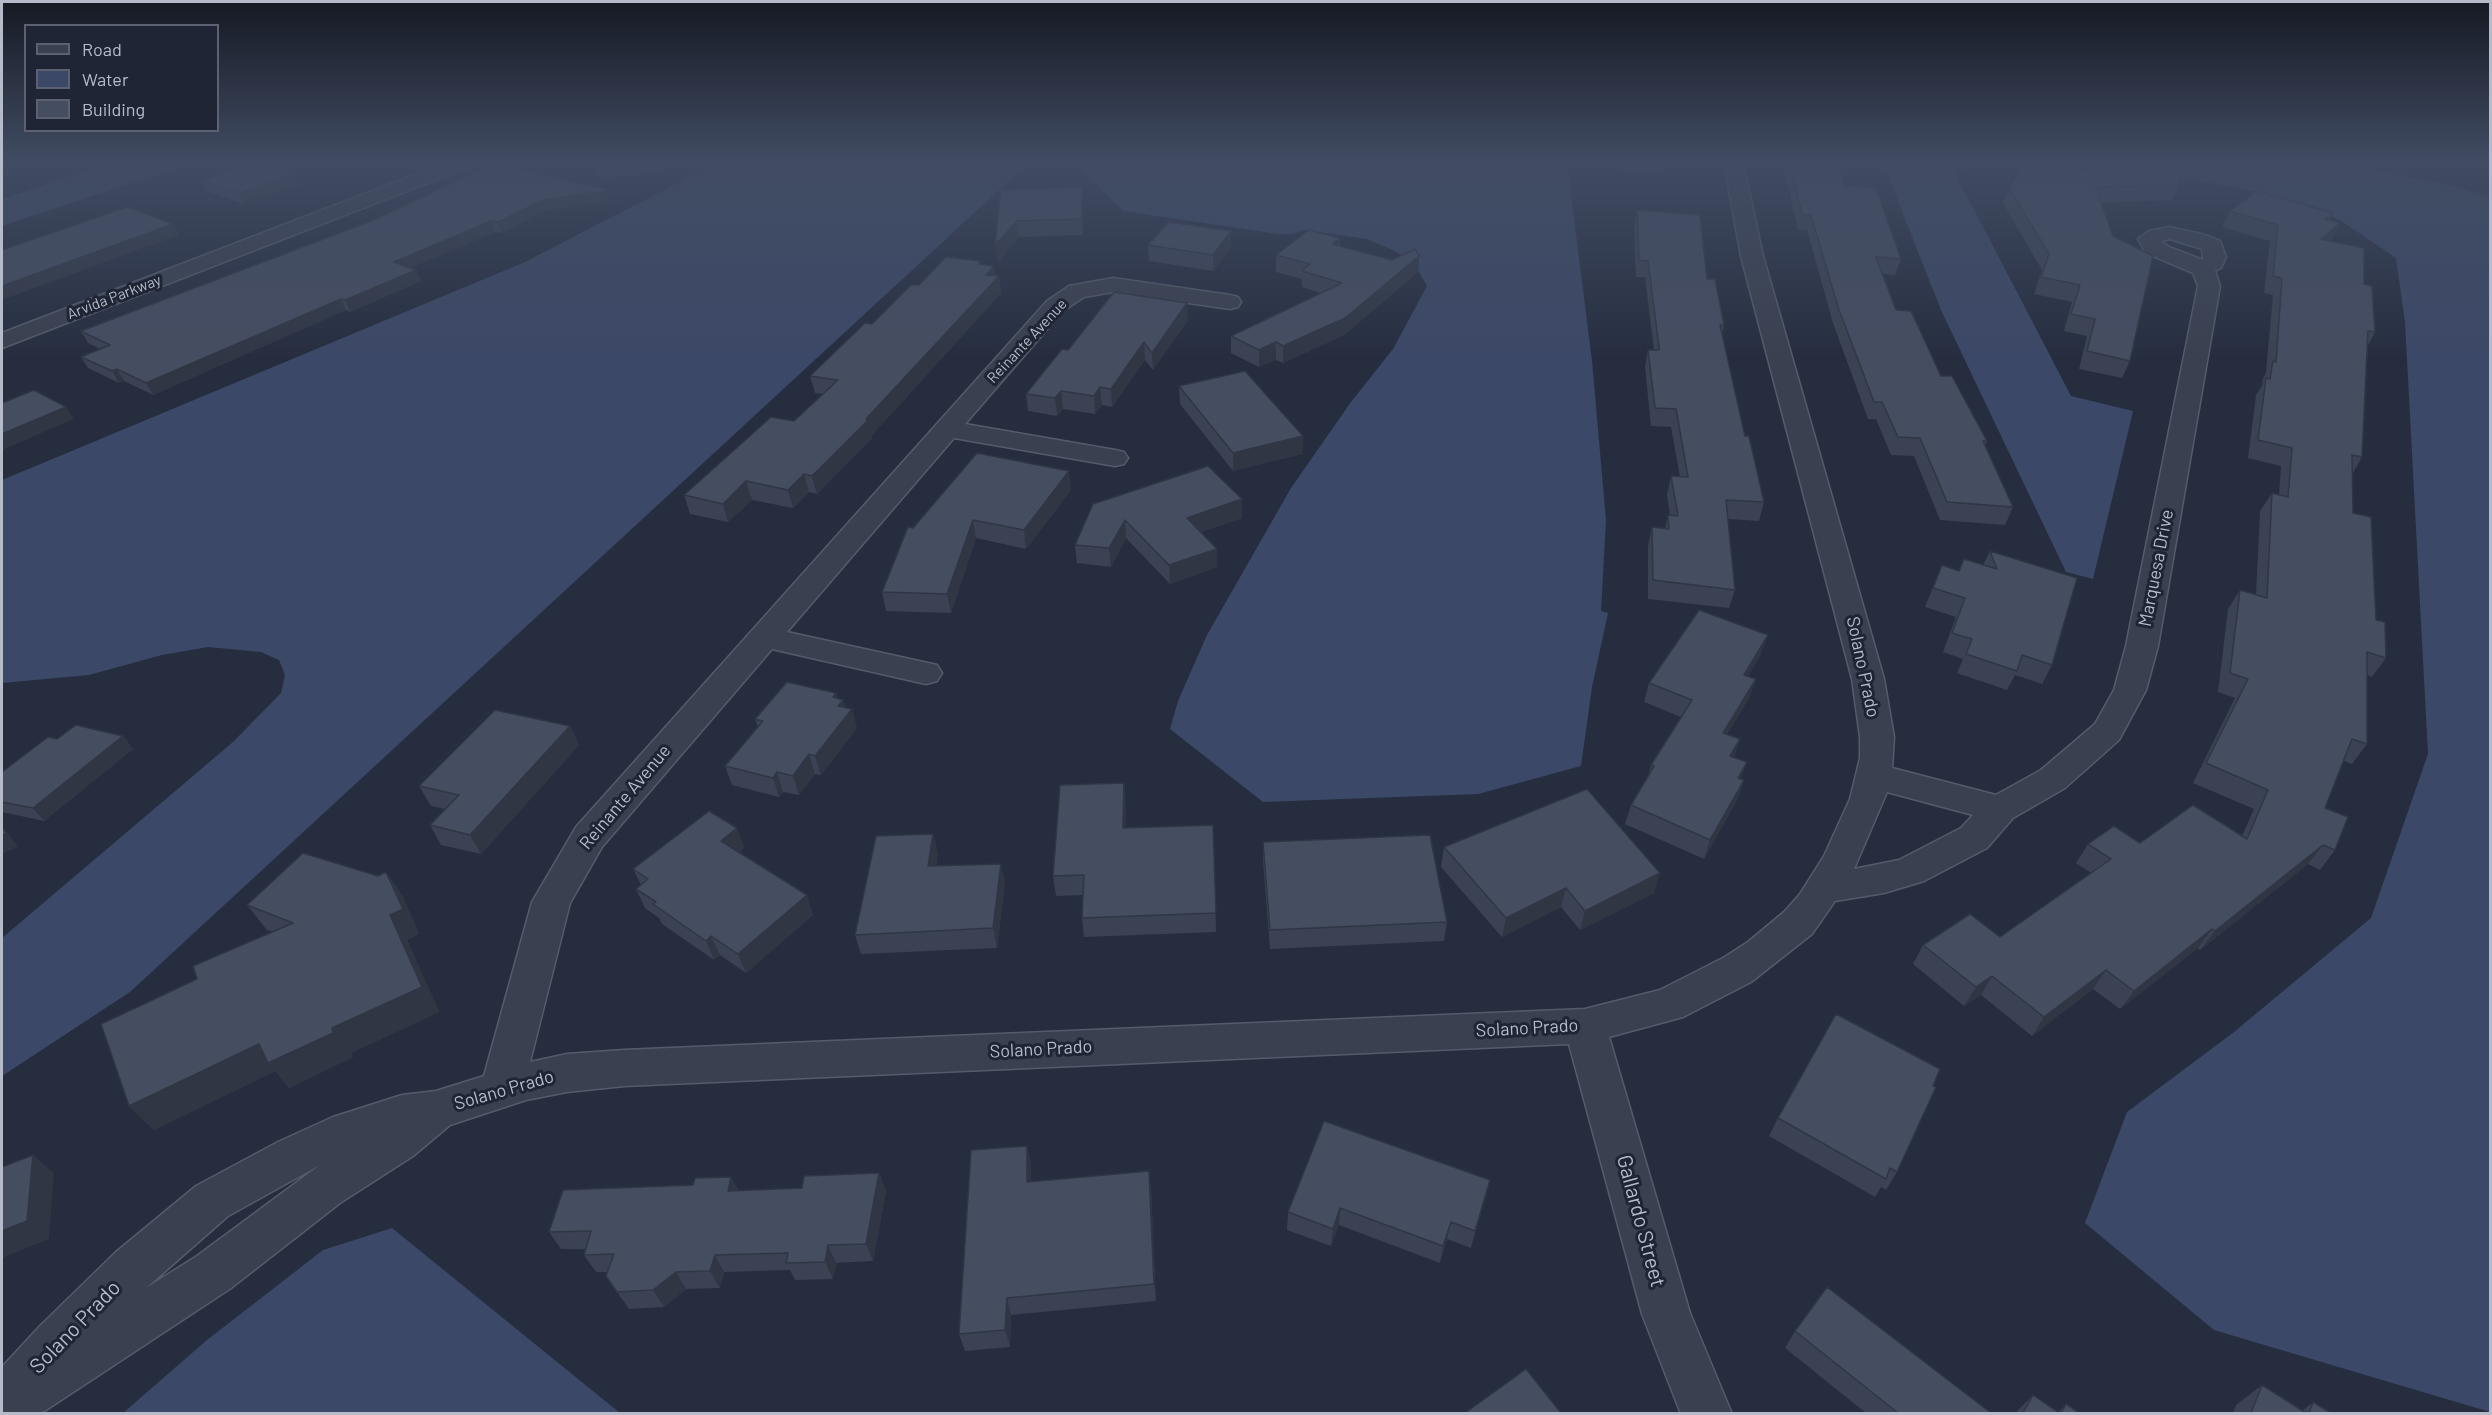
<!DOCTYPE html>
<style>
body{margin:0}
#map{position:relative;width:2492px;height:1415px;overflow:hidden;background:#262d3f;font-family:Barlow,sans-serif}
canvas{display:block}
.frame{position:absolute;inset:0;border:3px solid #b6bbca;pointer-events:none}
.legend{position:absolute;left:24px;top:24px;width:195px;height:108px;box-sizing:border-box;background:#1f2534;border:2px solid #5b6170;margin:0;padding:8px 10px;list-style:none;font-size:18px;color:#b6bbca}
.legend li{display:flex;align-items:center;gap:12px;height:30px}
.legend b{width:30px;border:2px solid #5b6170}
</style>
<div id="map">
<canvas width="2492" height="1415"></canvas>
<div class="frame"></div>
<ul class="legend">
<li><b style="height:8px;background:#3a404f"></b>Road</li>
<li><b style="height:16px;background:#3c4867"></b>Water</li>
<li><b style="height:16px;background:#454d61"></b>Building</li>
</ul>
</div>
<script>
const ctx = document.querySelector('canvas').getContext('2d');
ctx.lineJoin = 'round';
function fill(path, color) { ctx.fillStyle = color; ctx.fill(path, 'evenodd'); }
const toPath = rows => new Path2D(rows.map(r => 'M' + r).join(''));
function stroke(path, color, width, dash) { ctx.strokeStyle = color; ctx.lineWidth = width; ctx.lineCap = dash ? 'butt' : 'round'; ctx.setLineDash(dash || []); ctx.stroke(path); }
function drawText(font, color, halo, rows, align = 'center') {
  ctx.font = font + ' Barlow,sans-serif'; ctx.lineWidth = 6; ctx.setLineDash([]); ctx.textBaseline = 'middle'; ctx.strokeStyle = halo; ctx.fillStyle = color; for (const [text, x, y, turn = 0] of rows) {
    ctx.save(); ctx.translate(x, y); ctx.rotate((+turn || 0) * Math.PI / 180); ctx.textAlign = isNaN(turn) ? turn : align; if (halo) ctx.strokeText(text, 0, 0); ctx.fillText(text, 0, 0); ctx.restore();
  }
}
fill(toPath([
 [110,163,192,163,2,226,2,199],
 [716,163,1052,163,1025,166,130,992,2,1076,2,938,233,742,281,693,285,675,279,660,261,652,208,647,162,655,89,675,2,683,2,480,525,262],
 [1064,163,1567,163,1592,361,1606,520,1601,611,1608,613,1592,687,1581,766,1478,794,1263,802,1170,729,1178,701,1207,635,1291,488,1351,402,1393,349,1427,286,1418,270,1409,261,1397,252,1367,239,1304,230,1293,234,1278,234,1123,211,1076,165],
 [1883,163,1985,163,1954,171,2071,396,2133,411,2093,579,2066,572,1941,310],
 [2103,163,2341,163,2460,187,2490,197,2490,1412,2214,1330,2085,1223,2127,1112,2234,1032,2371,918,2428,754,2405,322,2396,258,2340,220,2255,191],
 [392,1228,620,1413,123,1413,207,1340,323,1250]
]), '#3c4867');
const street = toPath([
 [445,163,472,163,469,167,2,348,2,333,445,163],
 [1724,163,1743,163,1763,256,1884,679,1894,737,1892,768,1996,795,2041,770,2095,724,2114,690,2126,646,2198,286,2193,273,2146,253,2138,239,2149,231,2170,227,2205,235,2220,241,2226,257,2221,268,2215,271,2220,286,2158,646,2146,690,2119,740,2065,788,2013,818,1987,848,1924,881,1884,893,1835,901,1812,934,1751,982,1683,1017,1609,1037,1690,1313,1732,1414,1681,1414,1642,1314,1569,1044,624,1086,567,1092,526,1100,450,1125,413,1156,340,1203,231,1288,46,1410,37,1414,2,1414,2,1367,40,1326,116,1252,196,1186,278,1142,333,1117,402,1095,436,1091,484,1076,532,902,576,827,1047,301,1069,286,1113,278,1230,295,1238,297,1241,302,1238,307,1230,309,1113,292,1084,297,1063,311,965,424,1115,450,1124,452,1128,458,1124,464,1115,466,954,438,787,632,937,665,942,673,937,681,926,684,772,649,602,847,570,903,530,1062,567,1054,624,1050,1585,1009,1660,990,1723,958,1748,942,1784,912,1800,894,1824,856,1850,799,1860,758,1860,737,1852,679,1741,256,1724,163],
 [2170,239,2202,249,2203,260,2169,247,2161,241,2170,239],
 [1887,792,1973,815,1961,828,1899,860,1854,869,1887,792],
 [320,1165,197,1256,146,1288,228,1216,320,1165]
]);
stroke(street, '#555b6a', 3);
fill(street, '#3a404f');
fill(toPath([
 [660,163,656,174,599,178,596,167],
 [1604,163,1665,163,1663,171,1604,168],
 [1778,163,1839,163,1845,186,1901,259,1895,275,1882,274,1896,310,1987,441,1985,446,2013,507,2005,525,1940,520,1914,456,1891,455,1876,419,1868,419,1833,323,1807,230,1798,230,1784,169,1779,168],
 [2084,173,2179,185,2172,200,2101,203,2130,361,2122,378,2079,369,2087,336,2064,331,2072,302,2034,294,2042,270,2003,203,2009,188],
 [201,181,298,184,244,204,206,191],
 [1082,187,1083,203,1083,235,1019,237,998,262,995,245,1001,190],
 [605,189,608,202,547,210,502,233,495,232,410,268,416,270,421,281,350,312,346,310,153,395,124,381,119,383,88,368,81,357,100,349,88,343,81,331],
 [1637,210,1707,279,1724,325,1722,335,1745,436,1764,502,1759,521,1728,519,1735,590,1729,608,1648,599,1648,546,1652,527,1665,529,1668,515,1670,515,1667,495,1671,476,1680,477,1671,427,1651,426,1645,367,1648,350,1654,350,1645,277,1636,277,1634,226],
 [2230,211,2333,213,2329,220,2332,240,2330,241,2364,284,2375,332,2368,345,2362,457,2353,473,2353,513,2376,620,2386,658,2372,677,2367,675,2367,744,2352,764,2344,761,2325,808,2335,850,2320,870,2308,864,2200,950,2198,948,2120,1009,2093,989,2032,1036,1981,995,1964,1006,1913,964,1923,945,2000,937,2091,873,2076,863,2088,844,2140,843,2242,836,2254,809,2193,783,2235,698,2218,692,2228,609,2240,590,2256,595,2260,511,2272,493,2279,495,2281,466,2248,458,2256,395,2262,386,2263,378,2266,373,2273,295,2264,293,2270,241,2222,227],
 [1231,231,1231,247,1213,271,1149,261,1148,245],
 [1340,238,1340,246,1392,260,1419,256,1418,272,1344,335,1283,363,1276,360,1259,367,1231,353,1231,336,1321,293,1302,287,1302,279,1276,272,1276,255],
 [981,264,996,276,999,276,1001,293,872,435,872,438,817,494,809,492,793,508,752,500,728,522,690,514,684,495,794,421,823,394,815,393,810,376,919,285],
 [1188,320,1153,370,1145,360,1112,407,1102,405,1095,414,1063,409,1057,416,1028,411,1026,394,1068,350],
 [1179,386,1303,436,1302,454,1233,471,1180,404],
 [1071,490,1026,549,976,538,951,613,886,611,882,592,913,528],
 [1093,504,1242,518,1201,532,1217,549,1217,567,1170,584,1126,538,1111,567,1077,563,1075,545],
 [1990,551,2052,665,2042,684,2015,675,2007,690,1957,673,1963,659,1943,652,1956,617,1925,607,1942,565,1959,571,1983,565],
 [1768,635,1761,654,1748,676,1756,679,1749,698,1727,734,1740,739,1734,757,1741,779,1744,780,1737,800,1704,859,1625,824,1631,805,1648,776,1651,765,1681,717,1644,702,1649,683],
 [836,693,837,698,845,707,857,728,821,775,815,774,799,795,783,792,779,797,732,785,725,766,758,727,755,719],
 [570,726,579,745,481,854,441,845,430,825,445,809,431,806,419,786],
 [123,736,133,749,44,821,2,812,2,772,57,739],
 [1126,802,1125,828,1213,825,1216,932,1084,937,1082,918,1083,895,1056,896,1053,876],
 [933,834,938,853,936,866,1005,883,997,948,861,954,855,935],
 [1263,842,1447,922,1444,941,1270,949,1263,861],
 [744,847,739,852,813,915,746,973,720,955,714,960,662,924,659,918,645,908,636,889,641,885,633,869],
 [1444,847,1654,893,1580,930,1561,907,1502,937,1441,867],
 [386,872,403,897,419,934,407,940,439,1012,351,1053,353,1057,289,1088,275,1071,154,1130,129,1106,197,979,272,932,267,930,247,905,378,876],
 [1836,1014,1897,1172,1886,1190,1881,1187,1875,1197,1769,1136,1778,1118],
 [1031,1164,1031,1181,1151,1189,1156,1301,1011,1315,1010,1347,965,1351,959,1334],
 [879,1173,886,1191,873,1261,836,1263,833,1279,795,1280,790,1270,724,1272,720,1288,686,1289,664,1307,629,1309,606,1276,607,1272,596,1272,584,1255,585,1249,561,1249,549,1232,693,1185,731,1177,738,1190,802,1188],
 [1490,1180,1471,1248,1447,1239,1440,1263,1339,1225,1331,1246,1287,1230,1288,1212],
 [1795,1331,1991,1413,1866,1413,1785,1348],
 [2262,1385,2302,1411,2313,1402,2331,1413,2233,1413,2236,1405],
 [2033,1395,2058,1413,2066,1404,2079,1413,2016,1413,2018,1410]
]), '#3b4253');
fill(toPath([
 [653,163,660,163,656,174,653,164],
 [293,173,298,184,244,204,239,193],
 [1082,187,1083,203,1083,235,1082,219],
 [605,189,608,202,547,210,502,233,498,222,543,200],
 [491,221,495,232,399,273,394,262],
 [1017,221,1019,237,998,262,995,245],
 [2340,223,2332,240,2312,256,2321,239],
 [173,224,179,235,2,300,2,286],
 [1231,231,1231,247,1213,271,1213,255],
 [1340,238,1339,254,1332,244],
 [1419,256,1418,272,1344,335,1283,363,1283,346],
 [994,266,996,280,999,276,1001,293,872,435,872,438,817,494,812,476,866,419],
 [416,270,421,281,350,312,345,300],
 [341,299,346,310,153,395,146,383],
 [1187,303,1188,320,1153,370,1152,353],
 [1144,342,1145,360,1112,407,1111,389],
 [1276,342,1276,360,1259,367,1259,350],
 [117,369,124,381,119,383,112,371],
 [1100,387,1102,405,1095,414,1094,396],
 [1061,391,1063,409,1057,416,1055,398],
 [66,407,74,419,2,450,2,434],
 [1303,436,1302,454,1233,471,1233,453],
 [1069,471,1071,490,1026,549,1024,530],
 [804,474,809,492,793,508,788,490],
 [746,481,752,500,728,522,723,504],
 [1242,499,1242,518,1188,536,1187,518],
 [973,520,976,538,951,613,947,594],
 [1125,520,1126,538,1111,567,1109,548],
 [1217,549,1217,567,1170,584,1169,565],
 [1768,635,1761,654,1737,694,1744,675],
 [1756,679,1749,698,1717,752,1723,733],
 [836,693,839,705,843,700,847,715,852,709,857,728,821,775,815,756,833,697],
 [570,726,579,745,481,854,470,835],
 [123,736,133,749,44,821,33,808],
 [1740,739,1733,759,1730,756],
 [809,754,815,774,799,795,793,776],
 [1747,762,1740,782,1738,778],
 [777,772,783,792,779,797,773,778],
 [1744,780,1737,800,1704,859,1710,840],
 [1124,783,1126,802,1125,848,1123,828],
 [2,825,18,847,2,854],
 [737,828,744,847,729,860,721,841],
 [933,834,938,853,932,885,928,866],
 [2323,845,2308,864,2200,950,2215,931],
 [1001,864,1005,883,997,948,993,928],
 [386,872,403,897,419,934,407,940,439,1012,351,1053,353,1057,289,1088,275,1071,154,1130,129,1106,259,1044,332,1028,390,915],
 [1660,873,1654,893,1580,930,1585,911],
 [1566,888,1561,907,1502,937,1506,918],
 [807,895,813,915,746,973,738,954],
 [2212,929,2198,948,2120,1009,2134,991],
 [711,936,720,955,714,960,706,941],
 [2106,970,2093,989,2032,1036,2044,1017],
 [1992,976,1981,995,1964,1006,1976,987],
 [1027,1146,1031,1164,1031,1200,1027,1182],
 [33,1155,54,1173,49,1239,2,1258,2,1231],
 [1149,1171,1151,1189,1156,1301,1154,1284],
 [879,1173,886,1191,873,1261,866,1244],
 [731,1177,740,1195,728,1191],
 [1490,1180,1486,1197,1471,1248,1475,1231],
 [1340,1208,1339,1225,1331,1246,1333,1229],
 [1451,1222,1447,1239,1440,1263,1443,1246],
 [828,1245,836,1263,833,1279,825,1262],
 [715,1255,724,1272,720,1288,710,1271],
 [676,1272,686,1289,664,1307,653,1290],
 [1007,1298,1011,1315,1010,1347,1005,1330]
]), '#303644');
const building = toPath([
 [250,163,260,163,293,173,239,193,201,181,250,163],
 [598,163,653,163,653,164,596,167,598,163],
 [1790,163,1839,163,1845,186,1876,188,1901,259,1876,257,1896,310,1911,311,1941,376,1952,376,1987,441,1983,441,2013,507,1947,502,1920,438,1898,437,1882,402,1874,402,1838,307,1811,215,1802,214,1790,163],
 [2023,163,2070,163,2084,173,2088,163,2118,163,2180,174,2179,185,2095,187,2113,236,2153,256,2130,361,2087,351,2095,319,2071,314,2080,285,2041,277,2049,254,2009,188,2023,163],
 [494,164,605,189,604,191,543,200,498,222,491,221,394,262,416,270,345,300,341,299,146,383,117,369,112,371,81,357,110,345,81,331,371,221,494,164],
 [1082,187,1082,219,1017,221,995,245,1001,190,1082,187],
 [2257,191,2333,213,2325,219,2340,223,2321,239,2364,248,2364,284,2372,286,2375,332,2368,331,2362,457,2352,455,2353,513,2371,517,2376,620,2385,622,2386,658,2367,652,2367,744,2352,739,2325,808,2348,817,2335,850,2323,845,2215,931,2212,929,2134,991,2106,970,2044,1017,1992,976,1976,987,1923,945,1970,914,2000,937,2111,859,2088,844,2114,826,2140,843,2193,805,2247,839,2268,790,2206,763,2248,679,2230,673,2240,590,2267,598,2272,493,2288,497,2292,448,2258,440,2266,378,2270,379,2273,361,2276,362,2282,278,2273,276,2278,225,2230,211,2257,191],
 [127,207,173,224,2,286,2,250,127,207],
 [1637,210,1700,215,1707,279,1715,279,1724,325,1720,325,1745,436,1749,436,1764,502,1726,500,1735,590,1653,580,1652,527,1669,529,1668,515,1678,516,1671,476,1688,477,1676,409,1655,408,1648,350,1659,350,1659,347,1648,261,1639,260,1637,210],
 [1169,222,1231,231,1213,255,1148,245,1169,222],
 [1309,230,1340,238,1332,244,1392,260,1415,249,1419,256,1345,318,1283,346,1276,342,1259,350,1231,336,1342,283,1302,271,1310,264,1276,255,1309,230],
 [946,257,981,261,979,264,994,266,986,275,999,276,866,419,868,420,812,476,804,474,788,490,746,481,723,504,684,495,771,417,794,421,838,380,810,376,865,323,872,324,911,285,919,285,946,257],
 [1114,292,1187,303,1152,353,1144,342,1111,389,1100,387,1094,396,1061,391,1055,398,1026,394,1062,349,1068,350,1114,292],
 [1245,371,1303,436,1233,453,1179,386,1245,371],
 [34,390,66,407,2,434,2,403,34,390],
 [977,453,1069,471,1024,530,973,520,947,594,882,592,908,527,913,528,977,453],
 [1208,466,1242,499,1187,518,1217,549,1169,565,1125,520,1109,548,1075,545,1093,504,1208,466],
 [1990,551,2077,578,2052,665,2022,655,2017,671,1966,654,1972,639,1952,633,1965,598,1933,588,1942,565,1959,571,1964,559,1997,569,1990,551],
 [1699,610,1768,635,1744,675,1756,679,1723,733,1740,739,1730,756,1747,762,1738,778,1744,780,1710,840,1631,805,1654,766,1651,765,1692,700,1649,683,1699,610],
 [787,682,836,693,833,697,843,700,838,706,852,709,815,756,809,754,793,776,777,772,773,778,725,766,763,721,755,719,787,682],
 [495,710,570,726,470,835,430,825,459,795,419,786,495,710],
 [76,725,123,736,33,808,2,802,2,772,48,737,57,739,76,725],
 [1124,783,1123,828,1213,825,1216,913,1082,918,1084,875,1053,876,1060,785,1124,783],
 [1587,789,1660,873,1585,911,1566,888,1506,918,1444,847,1587,789],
 [709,811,737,828,721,841,807,895,738,954,711,936,706,941,653,904,656,902,636,889,648,879,633,869,709,811],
 [2,828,6,833,2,835,2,828],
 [933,834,928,866,1001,864,993,928,855,935,876,836,933,834],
 [1430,835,1447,922,1270,930,1263,842,1430,835],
 [303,853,378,876,386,872,403,909,390,915,422,987,332,1028,333,1033,268,1063,259,1044,129,1106,101,1024,197,979,193,966,293,923,247,905,303,853],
 [1836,1014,1940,1069,1933,1086,1936,1087,1897,1172,1890,1168,1886,1179,1778,1118,1836,1014],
 [1324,1121,1490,1180,1475,1231,1451,1222,1443,1246,1340,1208,1333,1229,1288,1212,1324,1121],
 [1027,1146,1027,1182,1149,1171,1154,1284,1007,1298,1005,1330,959,1334,971,1150,1027,1146],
 [33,1155,27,1221,2,1231,2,1167,33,1155],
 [879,1173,866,1244,828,1245,825,1262,786,1263,788,1253,715,1255,710,1271,676,1272,653,1290,617,1292,606,1276,614,1254,584,1255,591,1231,549,1232,563,1190,693,1185,695,1178,731,1177,728,1191,802,1188,804,1176,879,1173],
 [1827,1287,1991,1413,1898,1413,1795,1331,1827,1287],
 [1526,1369,1561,1413,1465,1413,1526,1369],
 [2262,1385,2306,1413,2251,1413,2262,1385],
 [2033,1395,2059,1413,2023,1413,2033,1395],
 [2313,1402,2331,1413,2309,1413,2313,1402],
 [2066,1404,2079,1413,2061,1413,2066,1404]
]);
fill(building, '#454d61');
stroke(building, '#303644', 1.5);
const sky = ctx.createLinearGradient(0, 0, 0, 361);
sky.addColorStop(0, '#151923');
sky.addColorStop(0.45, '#414c63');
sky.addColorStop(1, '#414c6300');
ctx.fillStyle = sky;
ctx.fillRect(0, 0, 2492, 361);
drawText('15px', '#b6bbca', '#1f2534', [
 ["Arvida Parkway",114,297,-21],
 ["Reinante Avenue",1027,341,-47]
]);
drawText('18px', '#b6bbca', '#1f2534', [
 ["Marquesa Drive",2156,568,-79],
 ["Solano Prado",1863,667,78],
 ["Reinante Avenue",625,797,-50],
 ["Solano Prado",1527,1028,-3],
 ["Solano Prado",1041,1049,-3],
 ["Solano Prado",504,1090,-16]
]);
drawText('21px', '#b6bbca', '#1f2534', [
 ["Gallardo Street",1641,1221,75],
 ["Solano Prado",75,1327,-46]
]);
</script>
